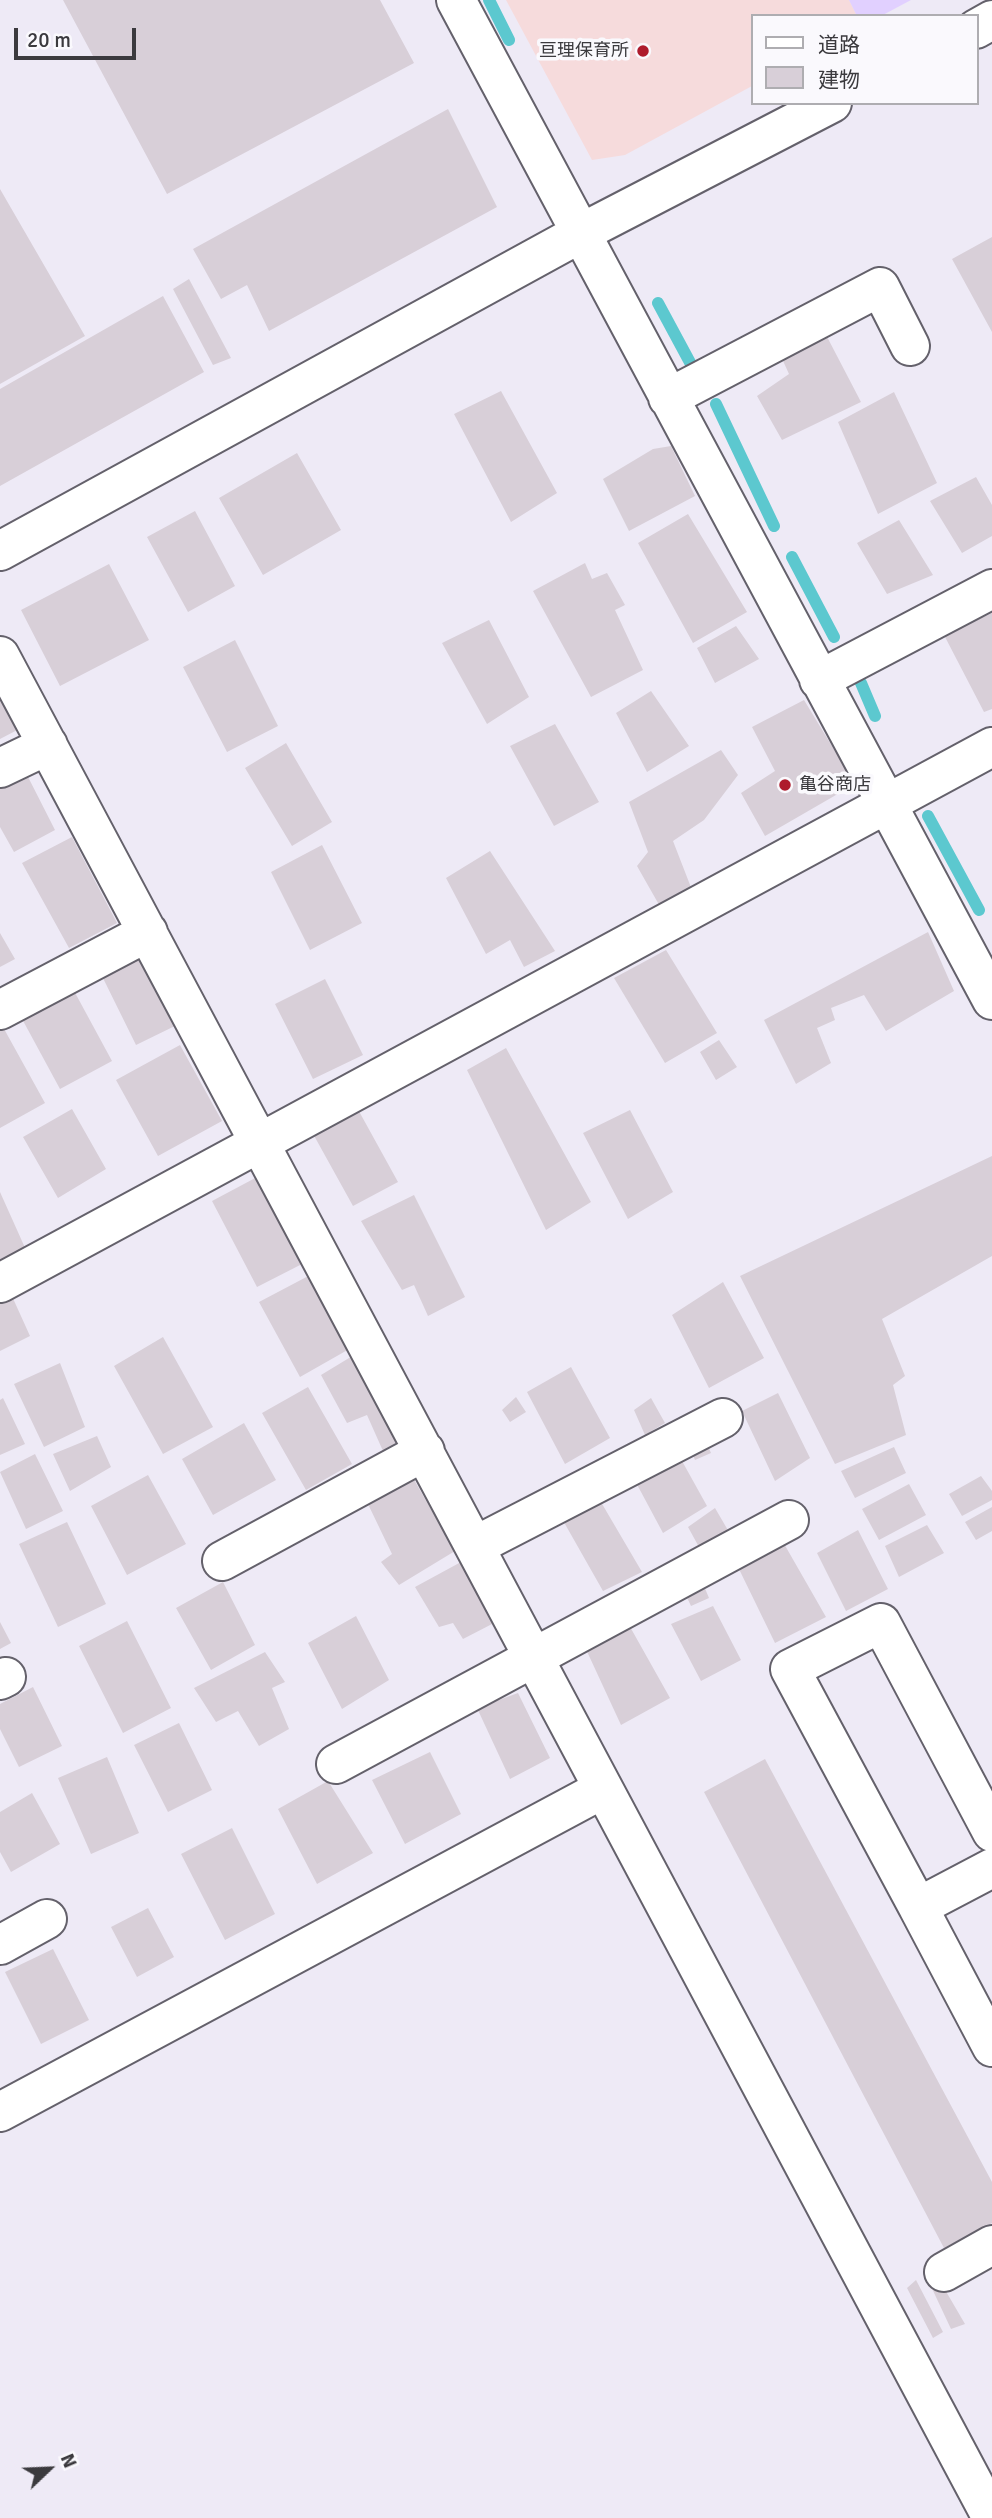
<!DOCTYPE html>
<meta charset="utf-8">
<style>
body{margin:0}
#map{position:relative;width:992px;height:2518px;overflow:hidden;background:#eeeaf6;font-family:Signika,"Noto Sans JP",sans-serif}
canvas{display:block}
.legend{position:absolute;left:751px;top:14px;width:228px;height:91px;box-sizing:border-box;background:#faf9fd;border:2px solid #aeadb1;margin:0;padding:9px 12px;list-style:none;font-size:21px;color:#3b3a3e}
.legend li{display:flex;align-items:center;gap:14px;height:35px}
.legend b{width:35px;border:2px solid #aeadb1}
.north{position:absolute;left:14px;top:2434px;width:70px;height:70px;-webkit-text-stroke:5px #faf9fd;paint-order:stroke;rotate:67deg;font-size:19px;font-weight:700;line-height:28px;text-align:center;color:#3b3a3e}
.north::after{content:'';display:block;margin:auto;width:24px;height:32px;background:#3b3a3e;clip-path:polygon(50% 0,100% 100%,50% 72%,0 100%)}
.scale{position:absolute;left:14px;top:28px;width:122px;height:32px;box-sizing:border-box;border:4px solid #3b3a3e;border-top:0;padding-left:9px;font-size:21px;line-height:24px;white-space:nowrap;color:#3b3a3e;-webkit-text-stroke:5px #faf9fd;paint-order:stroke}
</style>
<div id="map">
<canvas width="992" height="2518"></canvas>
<ul class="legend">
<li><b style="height:9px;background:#fff"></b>道路</li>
<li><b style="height:19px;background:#d8cfd8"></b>建物</li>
</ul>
<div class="north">N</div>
<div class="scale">20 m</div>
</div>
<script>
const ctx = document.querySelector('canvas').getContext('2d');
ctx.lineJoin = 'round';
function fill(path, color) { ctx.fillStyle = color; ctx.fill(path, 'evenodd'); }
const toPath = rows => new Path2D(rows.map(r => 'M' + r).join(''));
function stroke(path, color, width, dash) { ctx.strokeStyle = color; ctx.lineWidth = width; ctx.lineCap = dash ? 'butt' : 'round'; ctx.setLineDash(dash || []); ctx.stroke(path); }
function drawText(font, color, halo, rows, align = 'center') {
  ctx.font = font + ' Signika,"Noto Sans JP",sans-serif'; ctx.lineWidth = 7; ctx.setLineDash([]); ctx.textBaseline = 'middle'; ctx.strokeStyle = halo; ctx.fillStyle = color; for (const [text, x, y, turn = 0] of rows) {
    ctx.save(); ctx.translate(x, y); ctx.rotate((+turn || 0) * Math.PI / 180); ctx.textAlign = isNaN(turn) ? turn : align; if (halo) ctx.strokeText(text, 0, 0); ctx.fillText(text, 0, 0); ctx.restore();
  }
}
fill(toPath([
 [506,0,849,0,857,16,752,16,752,86,625,155,592,160]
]), '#f6dbdc');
fill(toPath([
 [849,0,911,0,881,16,857,16]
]), '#e1d0ff');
stroke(toPath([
 [489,0,509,40],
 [658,303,693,368],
 [716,404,774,526],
 [792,557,834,637],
 [861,683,875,716],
 [928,816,979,910]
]), '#5cc8cf', 12);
fill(toPath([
 [63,0,380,0,414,63,167,194],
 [448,109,497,207,269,331,247,285,221,299,193,249],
 [0,189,85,336,0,384],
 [992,237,992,332,952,259],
 [189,279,231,358,213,365,173,289],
 [163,296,204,372,0,486,0,389],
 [824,331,861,402,782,440,757,396,789,374,779,352],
 [501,391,557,493,511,522,454,414],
 [894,392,937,483,878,514,838,422],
 [671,446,695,496,629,531,603,479,653,449],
 [297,453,341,530,263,575,219,498],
 [976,477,992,505,992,536,962,553,930,501],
 [195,511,235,586,188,612,147,537],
 [688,514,747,612,693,643,638,543],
 [899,520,933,575,887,594,857,543],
 [585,563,592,579,607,573,625,605,615,610,643,670,591,697,533,591],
 [109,564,149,640,60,686,21,610],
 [992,613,992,709,984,712,944,635],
 [489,620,529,697,487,724,442,643],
 [736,626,759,659,715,683,697,648],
 [235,640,278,726,227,752,183,667],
 [0,681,23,727,0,739],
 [651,691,689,746,647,772,616,713],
 [804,700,855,784,765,836,741,793,775,771,752,727],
 [555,724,599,802,554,826,510,746],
 [286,743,332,822,292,846,245,768],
 [721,750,738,775,704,820,673,841,692,890,662,910,637,866,648,852,629,802],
 [25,771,55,830,14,852,0,827,0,787],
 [72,837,117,923,69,948,22,863],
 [322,845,362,923,310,950,271,872],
 [490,851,555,951,524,967,510,940,486,954,446,878],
 [928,932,954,991,886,1031,864,995,831,1008,835,1020,817,1028,831,1063,796,1084,764,1020],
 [0,933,15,959,0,967],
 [145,950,181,1023,136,1045,100,972],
 [666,950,717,1033,665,1063,614,978],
 [325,979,363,1055,313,1079,275,1004],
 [73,989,112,1061,60,1089,21,1017],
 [3,1027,45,1103,0,1128,0,1029],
 [719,1040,737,1067,716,1080,700,1052],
 [180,1045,222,1121,158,1156,116,1080],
 [506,1048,591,1202,546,1230,467,1070],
 [355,1104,398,1182,353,1206,312,1132],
 [72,1109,106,1169,58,1198,23,1137],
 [630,1110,673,1192,628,1219,583,1133],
 [992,1156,992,1256,882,1319,905,1376,893,1385,906,1435,835,1464,740,1276],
 [259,1176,304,1263,257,1287,212,1201],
 [0,1192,26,1250,0,1261],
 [414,1195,465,1297,428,1316,414,1285,402,1290,361,1221],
 [314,1273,351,1348,300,1377,259,1302],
 [723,1282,764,1358,709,1388,672,1315],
 [11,1294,30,1336,0,1351,0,1299],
 [163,1337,213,1427,163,1454,114,1366],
 [354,1355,400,1440,383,1451,367,1415,347,1423,321,1375],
 [60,1363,85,1427,44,1447,14,1384],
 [571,1367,610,1438,565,1464,527,1392],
 [308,1387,352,1464,306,1490,262,1413],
 [778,1393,810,1458,775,1481,742,1411],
 [516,1397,526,1412,510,1422,502,1410],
 [3,1398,25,1444,0,1455,0,1400],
 [651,1398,665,1423,645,1435,634,1410],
 [244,1423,276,1480,213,1515,182,1459],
 [703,1435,711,1453,695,1460,688,1443],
 [97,1436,111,1467,70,1491,53,1454],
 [894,1447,906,1473,855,1498,841,1471],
 [677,1452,707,1506,663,1533,633,1477],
 [35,1454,63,1511,26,1529,0,1472],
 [148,1475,186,1544,127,1575,91,1506],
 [981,1476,992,1491,992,1500,962,1516,949,1494],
 [413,1478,455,1551,399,1585,381,1562,392,1554,367,1502],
 [909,1484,926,1515,879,1540,862,1509],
 [598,1497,642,1572,603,1591,561,1517],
 [992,1507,992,1531,976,1540,965,1522],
 [715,1508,729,1532,699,1547,688,1527],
 [67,1522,106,1604,58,1627,19,1544],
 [927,1525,944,1553,899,1577,885,1546],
 [858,1530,888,1589,846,1611,817,1553],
 [783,1542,826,1617,775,1643,738,1567],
 [461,1562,494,1623,463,1639,453,1623,439,1627,415,1587],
 [701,1579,709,1598,691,1606,682,1587],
 [223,1582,255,1645,211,1670,176,1608],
 [713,1606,741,1660,701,1681,671,1624],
 [356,1616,389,1680,342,1709,308,1643],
 [127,1621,171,1708,123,1733,79,1646],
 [0,1622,11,1643,0,1649],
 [629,1625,670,1698,621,1725,584,1645],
 [265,1652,285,1682,272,1688,289,1729,259,1746,238,1711,216,1722,194,1688],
 [33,1687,62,1746,19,1767,0,1729,0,1704],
 [518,1693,550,1758,510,1779,477,1708],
 [179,1723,212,1790,168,1812,134,1745],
 [430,1752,461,1814,405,1844,372,1780],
 [107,1757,139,1833,91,1854,58,1778],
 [765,1759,992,2182,992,2223,944,2248,704,1792],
 [328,1781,373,1853,317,1884,278,1809],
 [32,1793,60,1844,11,1872,0,1852,0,1812],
 [232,1828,275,1914,225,1940,181,1854],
 [148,1908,174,1957,137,1977,111,1927],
 [53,1949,89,2020,41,2044,5,1972],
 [937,2276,965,2324,951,2329,928,2280],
 [916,2280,943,2332,933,2338,907,2288]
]), '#d8cfd8');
const minor = toPath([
 [456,0,992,1000],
 [976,29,992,20],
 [668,398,880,287,910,346],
 [0,551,579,234,832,103],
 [0,656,992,2518],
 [819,680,992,589],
 [0,768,48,745],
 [0,1010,148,932],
 [0,1283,992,747],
 [475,1546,723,1418],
 [222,1561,425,1451],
 [0,1680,6,1677],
 [336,1764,789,1520],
 [992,1868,918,1907,992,2047],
 [918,1907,790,1669,881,1623,992,1832],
 [0,1945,47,1919],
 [0,2112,603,1789],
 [944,2272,992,2245]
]);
stroke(minor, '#64616b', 42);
stroke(minor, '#fff', 38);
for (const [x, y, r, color] of [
 [643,51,7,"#ae1b2c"],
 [785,785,7,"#ae1b2c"]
]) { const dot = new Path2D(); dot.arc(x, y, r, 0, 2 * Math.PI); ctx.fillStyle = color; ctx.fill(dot); stroke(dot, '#faf9fd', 2.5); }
drawText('18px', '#3b3a3e', '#faf9fd', [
 ["亘理保育所",629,51],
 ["亀谷商店",799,785,"left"]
], 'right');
</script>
